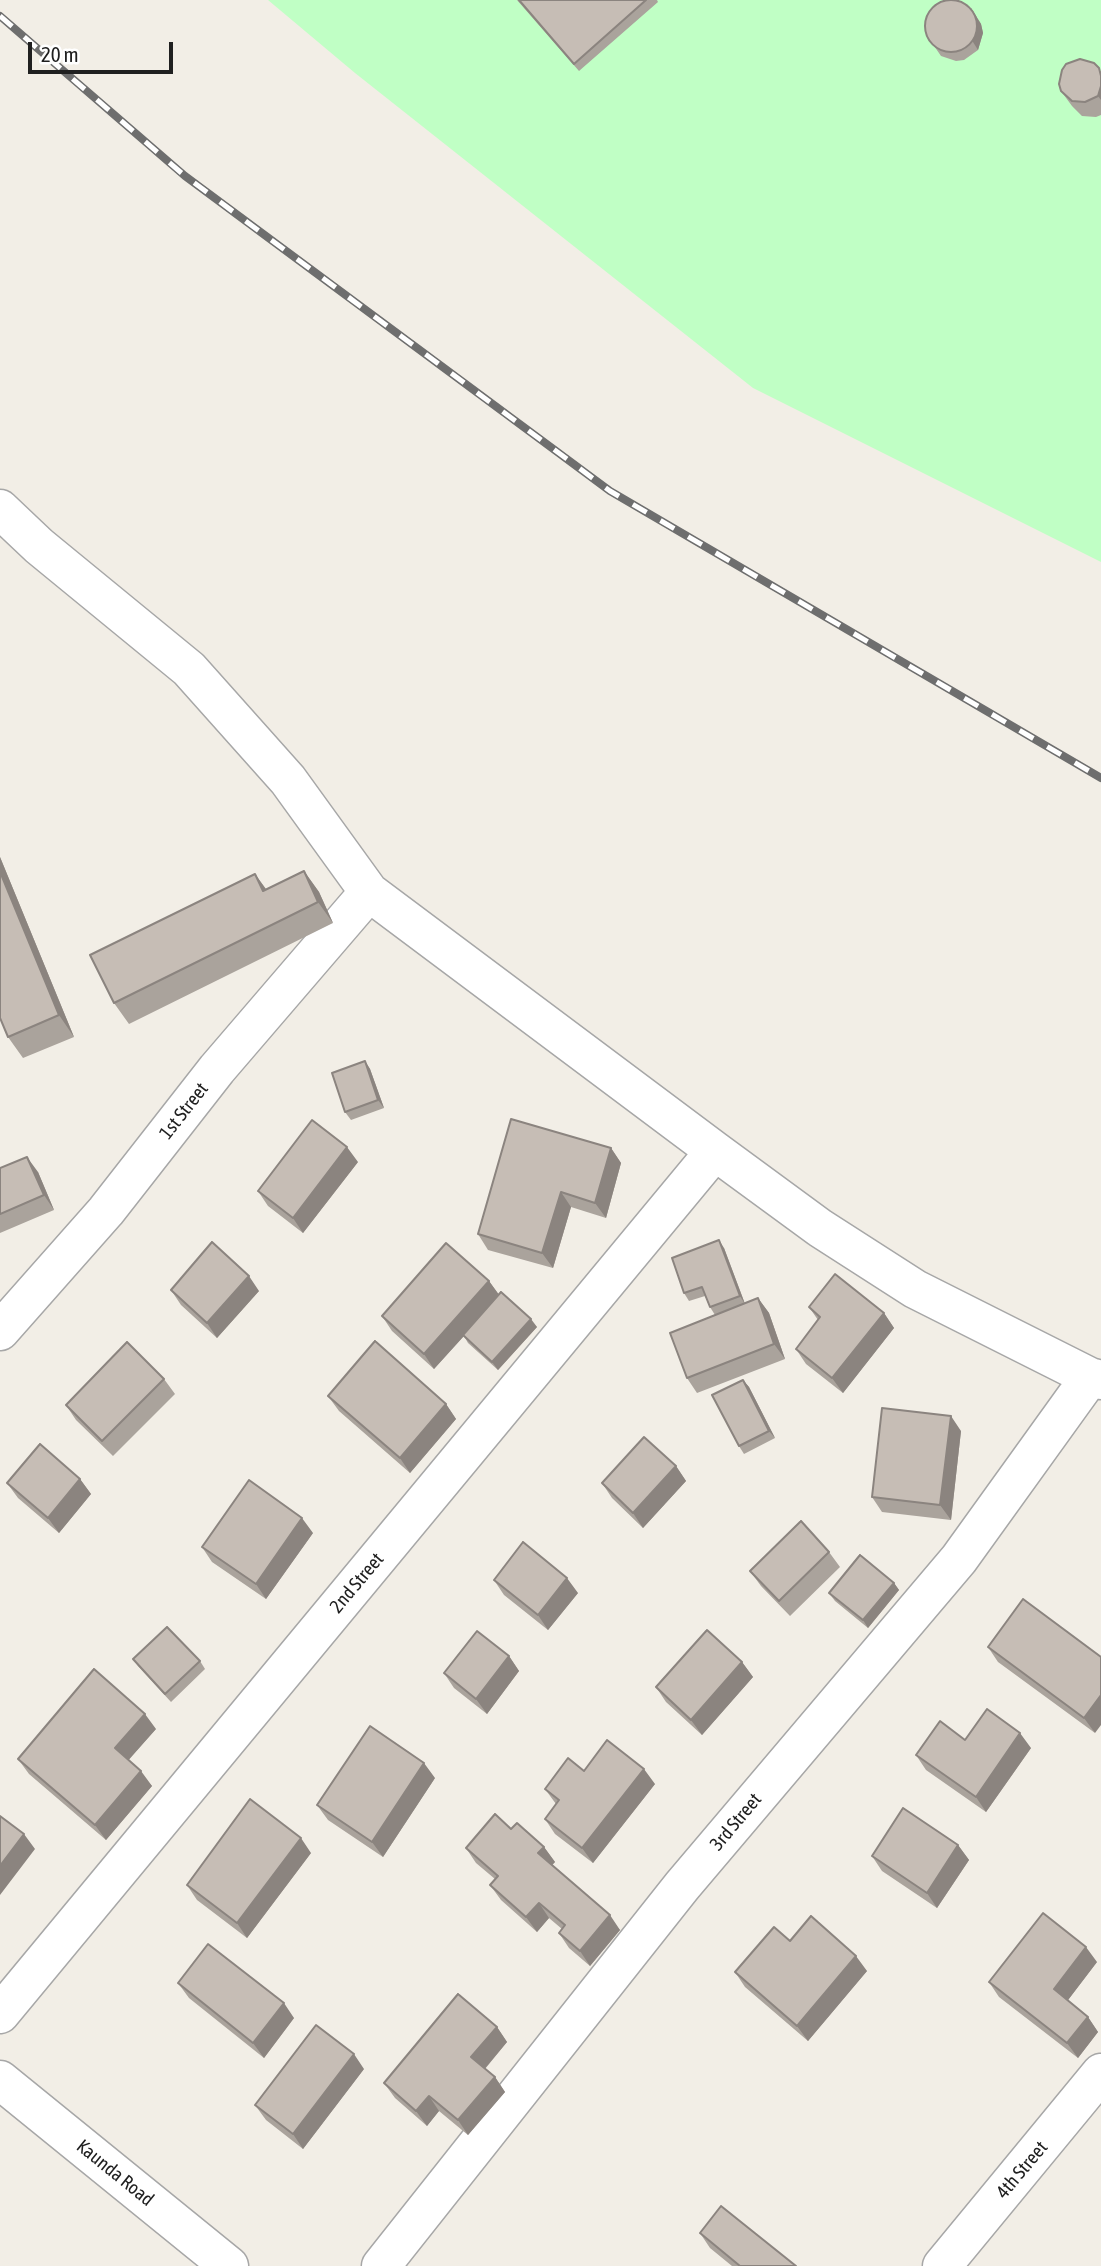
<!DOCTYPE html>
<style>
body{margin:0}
#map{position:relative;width:1101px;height:2266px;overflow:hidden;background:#f2eee6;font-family:"Asap Condensed",sans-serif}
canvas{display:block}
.scale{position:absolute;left:28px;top:42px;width:145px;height:32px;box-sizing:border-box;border:4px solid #202020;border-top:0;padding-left:9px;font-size:21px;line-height:24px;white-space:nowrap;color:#202020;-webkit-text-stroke:5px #fff;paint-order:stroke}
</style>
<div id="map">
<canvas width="1101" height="2266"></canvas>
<div class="scale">20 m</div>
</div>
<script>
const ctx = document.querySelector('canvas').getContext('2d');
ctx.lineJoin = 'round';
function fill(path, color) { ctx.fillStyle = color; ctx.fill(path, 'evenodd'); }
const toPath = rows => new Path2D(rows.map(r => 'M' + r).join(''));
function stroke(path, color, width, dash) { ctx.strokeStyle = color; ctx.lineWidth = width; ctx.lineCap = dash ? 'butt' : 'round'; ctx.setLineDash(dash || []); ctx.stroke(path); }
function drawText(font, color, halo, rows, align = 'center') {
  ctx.font = font + ' "Asap Condensed",sans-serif'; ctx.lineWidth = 7; ctx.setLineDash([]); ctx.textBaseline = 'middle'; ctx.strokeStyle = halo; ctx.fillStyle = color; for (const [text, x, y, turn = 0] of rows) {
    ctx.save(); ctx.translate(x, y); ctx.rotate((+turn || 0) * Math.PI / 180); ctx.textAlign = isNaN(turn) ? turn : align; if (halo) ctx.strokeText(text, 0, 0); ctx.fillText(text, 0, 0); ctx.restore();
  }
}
fill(toPath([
 [268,0,1101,0,1101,562,753,388,355,73]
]), '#c0ffc5');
const street = toPath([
 [0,509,39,546,189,669,288,780,369,892,715,1151,820,1228,915,1289,1090,1377,1101,1380],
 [0,1331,106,1211,217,1069,369,892],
 [0,2014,715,1151],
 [0,2080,229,2266],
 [381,2266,682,1886,959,1559,1090,1377],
 [942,2266,1101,2073]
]);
stroke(street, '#a7a7a7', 41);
stroke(street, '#fff', 38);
const rail = toPath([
 [0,16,185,176,610,491,1101,778]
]);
stroke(rail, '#6e6e6e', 8);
stroke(rail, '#fff', 5, [16]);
fill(toPath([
 [517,0,657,0,658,2,579,71],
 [971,8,981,24,983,33,978,50,964,60,956,61,941,56,926,34],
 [1101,71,1101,115,1096,117,1082,116,1072,106,1061,91],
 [0,857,74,1037,23,1058,8,1037],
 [304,871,319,892,333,923,129,1024,114,1003,255,874,266,889],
 [365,1061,370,1069,384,1108,351,1120,345,1112],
 [611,1148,621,1163,606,1218,571,1207,553,1268,488,1250,478,1234],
 [358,1162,303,1233,268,1206,258,1191],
 [0,1168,38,1172,54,1210,0,1233],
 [724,1248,745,1304,758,1298,769,1313,785,1359,697,1393,687,1378,736,1307,715,1315,710,1307,705,1296,689,1301,684,1293],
 [489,1281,498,1294,537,1327,498,1370,468,1343,464,1336,434,1369,392,1331,382,1316],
 [171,1290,259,1291,217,1338,181,1305],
 [809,1307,884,1313,894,1328,843,1393,806,1364,796,1349,818,1320],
 [164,1379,175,1394,113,1456,76,1420,66,1405],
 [743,1380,749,1387,775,1438,744,1454,739,1446],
 [328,1396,446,1404,456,1419,410,1473,339,1411],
 [961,1431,951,1520,882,1512,872,1497],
 [676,1466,686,1481,643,1528,612,1498,602,1483],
 [80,1479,91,1494,59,1533,18,1498,7,1483],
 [313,1533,266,1599,212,1562,202,1547],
 [829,1552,840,1567,790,1616,761,1586,750,1571],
 [494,1580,578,1593,548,1630,504,1595],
 [894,1583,899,1590,868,1628,835,1601,829,1593],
 [1023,1599,1095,1733,998,1662,988,1647],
 [509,1656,519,1671,487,1714,454,1688,444,1673],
 [133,1659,200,1661,205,1669,171,1702,138,1666],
 [742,1662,753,1677,702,1735,666,1702,656,1687],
 [156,1729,128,1760,152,1786,106,1840,29,1774,18,1759],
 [965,1740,1031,1748,986,1812,926,1770,916,1755],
 [584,1771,655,1784,593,1863,555,1834,545,1819,556,1804,545,1789],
 [435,1778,383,1857,328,1820,317,1805],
 [511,1829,544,1847,555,1862,552,1865,620,1930,590,1966,569,1948,559,1933,562,1929,549,1918,537,1932,501,1900,490,1885,495,1879,476,1863,466,1848],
 [958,1845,969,1860,937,1908,882,1871,872,1856],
 [311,1853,247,1938,197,1900,187,1885],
 [790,1941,867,1971,808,2041,745,1987,735,1972],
 [1097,1962,1068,2000,1088,2017,1098,2032,1078,2058,999,1997,989,1982],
 [178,1983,294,2018,264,2058,189,1998],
 [497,2027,507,2042,485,2069,495,2077,505,2092,468,2135,439,2111,427,2126,395,2098,384,2083],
 [364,2069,303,2149,266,2120,255,2105],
 [700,2233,796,2266,732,2266,710,2248]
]), '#aaa39c');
fill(toPath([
 [971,8,981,24,983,33,978,50,973,42],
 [1101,86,1101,100,1098,96],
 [0,857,74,1037,59,1015,0,872],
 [304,871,319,892,333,923,318,902],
 [255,874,270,895,263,891],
 [365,1061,370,1069,384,1108,378,1100],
 [347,1147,358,1162,303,1233,293,1218],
 [611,1148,621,1163,606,1218,595,1203],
 [27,1157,38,1172,54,1210,44,1195],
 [561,1192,571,1207,553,1268,542,1253],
 [719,1240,724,1248,745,1304,740,1296],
 [249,1276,259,1291,217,1338,207,1323],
 [489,1281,500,1296,434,1369,424,1354],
 [758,1298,769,1313,785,1359,774,1344],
 [884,1313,894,1328,843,1393,832,1378],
 [531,1319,537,1327,498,1370,492,1362],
 [743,1380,749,1387,775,1438,769,1431],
 [446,1404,456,1419,410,1473,400,1458],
 [951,1416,961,1431,951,1520,940,1505],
 [676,1466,686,1481,643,1528,633,1513],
 [80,1479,91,1494,59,1533,48,1518],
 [302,1518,313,1533,266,1599,256,1584],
 [567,1578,578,1593,548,1630,538,1615],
 [894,1583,899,1590,868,1628,863,1620],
 [509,1656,519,1671,487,1714,476,1699],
 [742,1662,753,1677,702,1735,691,1720],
 [1101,1695,1101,1725,1095,1733,1084,1718],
 [145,1714,156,1729,126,1763,115,1748],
 [1020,1733,1031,1748,986,1812,976,1797],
 [424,1763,435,1778,383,1857,372,1842],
 [644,1769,655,1784,593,1863,582,1848],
 [141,1771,152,1786,106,1840,95,1825],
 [24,1834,35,1849,0,1895,0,1866],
 [301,1838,311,1853,247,1938,237,1923],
 [958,1845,969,1860,937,1908,927,1893],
 [544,1847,555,1862,549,1868,538,1853],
 [539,1903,549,1918,537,1932,526,1917],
 [610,1915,620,1930,590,1966,580,1951],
 [1086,1947,1097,1962,1065,2004,1054,1989],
 [856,1956,867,1971,808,2041,797,2026],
 [284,2003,294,2018,264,2058,253,2043],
 [1088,2017,1098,2032,1078,2058,1067,2043],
 [497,2027,507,2042,482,2072,471,2057],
 [354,2054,364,2069,303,2149,293,2134],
 [495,2077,505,2092,468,2135,458,2120],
 [429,2096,439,2111,427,2126,416,2111]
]), '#8b847f');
const building = toPath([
 [519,0,646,0,574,64,519,0],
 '925 26a26 26 0 1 1 52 0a26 26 0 1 1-52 0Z',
 [1080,59,1094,63,1099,68,1101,76,1101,86,1098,96,1085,102,1072,101,1061,91,1059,84,1062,70,1066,64,1080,59],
 [304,871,318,902,114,1003,90,955,255,874,263,891,304,871],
 [0,872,59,1015,8,1037,0,1018,0,872],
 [365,1061,378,1100,345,1112,332,1073,365,1061],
 [511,1119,611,1148,595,1203,561,1192,542,1253,478,1234,511,1119],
 [312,1120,347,1147,293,1218,258,1191,312,1120],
 [27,1157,44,1195,0,1214,0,1168,27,1157],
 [719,1240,740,1296,710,1307,702,1287,684,1293,672,1258,719,1240],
 [212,1242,249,1276,207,1323,171,1290,212,1242],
 [446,1243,489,1281,424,1354,382,1316,446,1243],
 [835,1274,884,1313,832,1378,796,1349,820,1317,809,1307,835,1274],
 [501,1292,531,1319,492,1362,463,1335,501,1292],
 [758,1298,774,1344,687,1378,670,1333,758,1298],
 [375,1341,446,1404,400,1458,328,1396,375,1341],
 [127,1342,164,1379,102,1441,66,1405,127,1342],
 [743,1380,769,1431,739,1446,712,1395,743,1380],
 [882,1408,951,1416,940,1505,872,1497,882,1408],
 [644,1437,676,1466,633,1513,602,1483,644,1437],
 [40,1444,80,1479,48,1518,7,1483,40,1444],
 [249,1480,302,1518,256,1584,202,1547,249,1480],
 [801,1521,829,1552,779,1601,750,1571,801,1521],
 [523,1542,567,1578,538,1615,494,1580,523,1542],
 [860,1555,894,1583,863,1620,829,1593,860,1555],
 [1023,1599,1101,1657,1101,1695,1084,1718,988,1647,1023,1599],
 [167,1627,200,1661,165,1694,133,1659,167,1627],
 [707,1630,742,1662,691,1720,656,1687,707,1630],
 [477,1631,509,1656,476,1699,444,1673,477,1631],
 [94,1669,145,1714,115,1748,141,1771,95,1825,18,1759,94,1669],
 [987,1709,1020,1733,976,1797,916,1755,940,1721,965,1740,987,1709],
 [370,1726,424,1763,372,1842,317,1805,370,1726],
 [607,1740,644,1769,582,1848,545,1819,559,1800,545,1789,568,1758,584,1771,607,1740],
 [250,1799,301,1838,237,1923,187,1885,250,1799],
 [903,1808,958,1845,927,1893,872,1856,903,1808],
 [495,1814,511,1829,517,1823,544,1847,538,1853,610,1915,580,1951,559,1933,565,1925,539,1903,526,1917,490,1885,498,1876,466,1848,495,1814],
 [0,1816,24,1834,0,1866,0,1816],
 [1043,1913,1086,1947,1054,1989,1088,2017,1067,2043,989,1982,1043,1913],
 [811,1916,856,1956,797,2026,735,1972,774,1927,790,1941,811,1916],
 [208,1944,284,2003,253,2043,178,1983,208,1944],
 [458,1994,497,2027,471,2057,495,2077,458,2120,429,2096,416,2111,384,2083,458,1994],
 [316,2025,354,2054,293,2134,255,2105,316,2025],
 [721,2206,796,2266,740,2266,700,2233,721,2206]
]);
fill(building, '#c6bdb5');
stroke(building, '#8b847f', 2);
drawText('19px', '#202020', '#fff', [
 ["1st Street",184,1111,-52],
 ["2nd Street",357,1583,-50],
 ["3rd Street",736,1822,-50],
 ["4th Street",1022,2170,-50],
 ["Kaunda Road",115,2173,39]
]);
</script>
